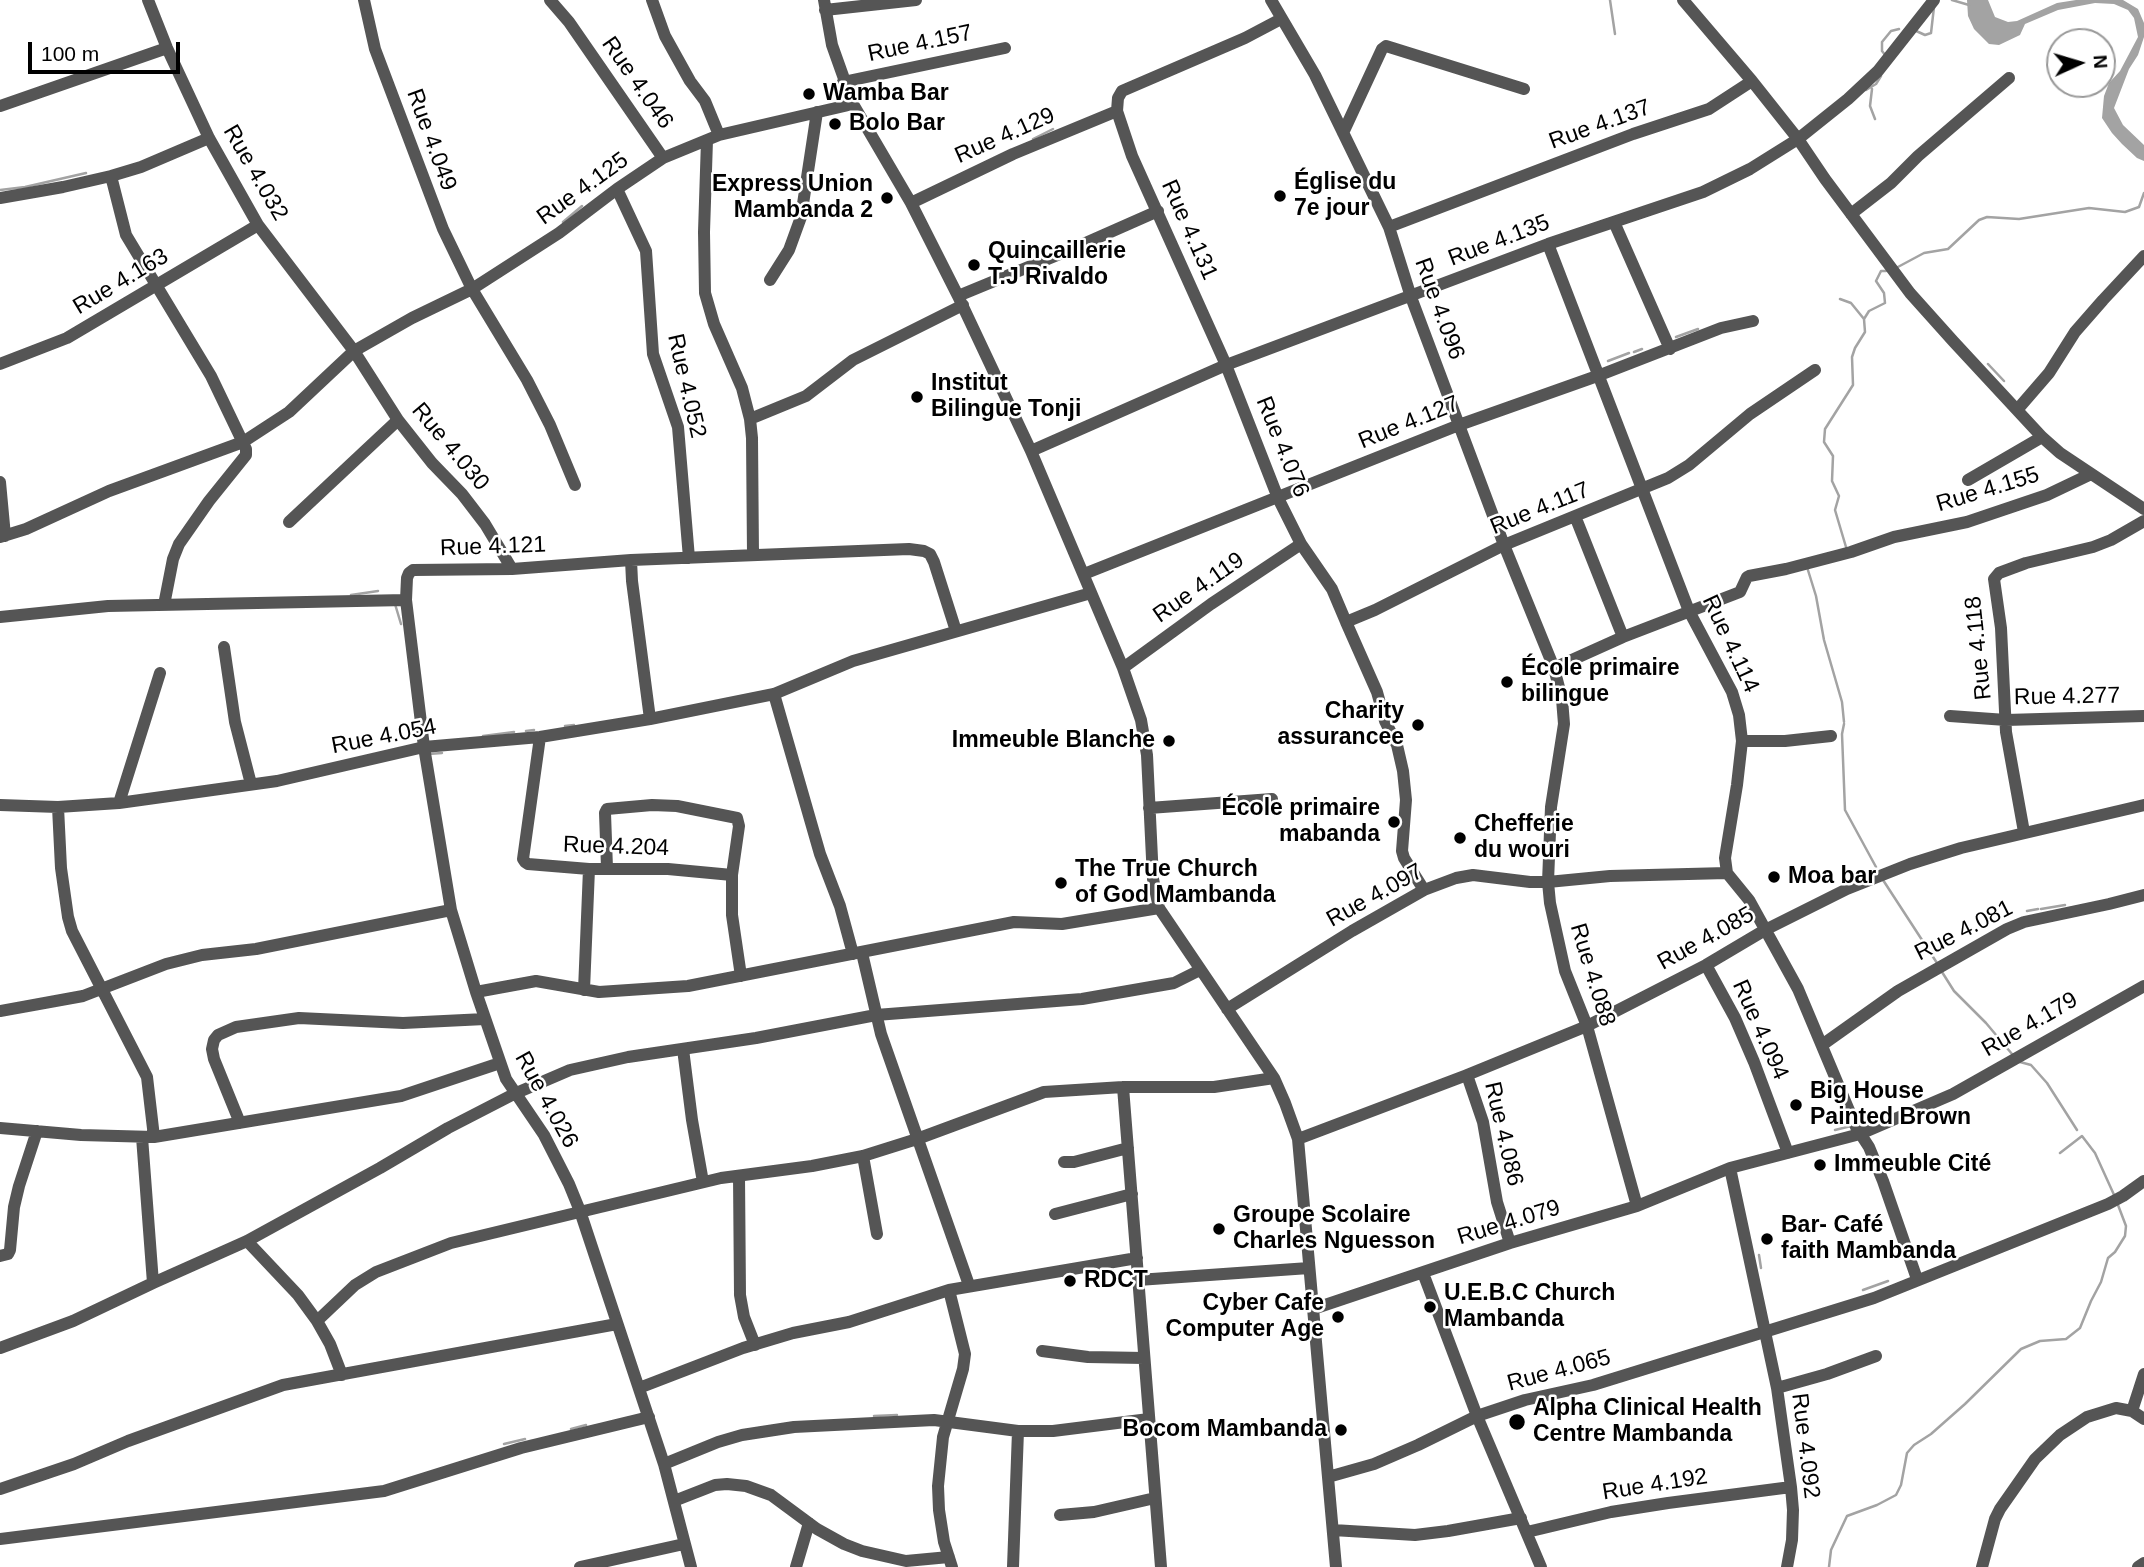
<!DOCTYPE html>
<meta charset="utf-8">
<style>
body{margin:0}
#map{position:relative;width:2144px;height:1567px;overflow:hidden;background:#fff;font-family:Helvetica,sans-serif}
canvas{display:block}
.north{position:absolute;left:2046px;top:28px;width:70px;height:70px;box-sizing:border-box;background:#fff;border:2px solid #999;border-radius:50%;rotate:86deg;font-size:19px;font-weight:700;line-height:28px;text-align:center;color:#000}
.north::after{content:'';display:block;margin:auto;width:24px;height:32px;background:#000;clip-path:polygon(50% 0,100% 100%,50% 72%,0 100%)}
.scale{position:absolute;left:28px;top:42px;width:152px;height:32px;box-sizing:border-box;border:4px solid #000;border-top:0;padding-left:9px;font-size:21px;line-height:24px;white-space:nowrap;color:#000;-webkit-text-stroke:5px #fff;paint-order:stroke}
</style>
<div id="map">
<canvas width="2144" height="1567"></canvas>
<div class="north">N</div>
<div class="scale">100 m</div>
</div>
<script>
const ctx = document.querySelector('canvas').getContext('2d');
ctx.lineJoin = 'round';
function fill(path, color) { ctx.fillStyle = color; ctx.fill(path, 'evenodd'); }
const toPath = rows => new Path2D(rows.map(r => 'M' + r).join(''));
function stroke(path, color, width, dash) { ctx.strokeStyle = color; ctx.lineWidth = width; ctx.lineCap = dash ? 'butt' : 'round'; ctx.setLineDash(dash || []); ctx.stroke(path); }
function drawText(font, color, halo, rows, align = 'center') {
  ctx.font = font + ' Helvetica,sans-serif'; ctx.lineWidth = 5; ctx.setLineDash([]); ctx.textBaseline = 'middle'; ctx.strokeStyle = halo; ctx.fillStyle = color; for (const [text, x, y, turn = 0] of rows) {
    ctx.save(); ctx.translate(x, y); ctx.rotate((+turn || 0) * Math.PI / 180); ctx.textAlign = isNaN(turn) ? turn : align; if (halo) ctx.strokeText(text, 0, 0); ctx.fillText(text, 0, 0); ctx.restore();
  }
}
fill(toPath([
 [1967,0,1988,0,1995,17,2008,22,2017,21,2057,3,2076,0,2123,0,2138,9,2144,23,2144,37,2138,55,2129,69,2114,108,2123,125,2144,145,2144,161,2137,158,2122,144,2112,133,2102,118,2104,96,2109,83,2120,71,2138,37,2134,18,2128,10,2114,4,2095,3,2058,10,2025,24,2020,35,1999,45,1989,44,1974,29,1968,16]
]), '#a3a3a3');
stroke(toPath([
 [1610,0,1615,34],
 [1952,0,1969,5],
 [1914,30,1925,35,1931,33,1934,7],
 [1886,56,1882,51,1882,42,1891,31,1899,29],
 [1872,89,1870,106,1875,119],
 [1866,90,1876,84,1881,76],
 [1033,139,1053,129],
 [0,190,25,187,86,173],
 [563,222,582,206],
 [1896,268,1924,253,1948,249,1979,220,1987,217,2019,219,2089,208,2125,212,2139,207,2144,193],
 [1840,299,1851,303,1864,319],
 [1676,337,1698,329],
 [1634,352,1642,349],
 [1608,361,1629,353],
 [1988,364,2004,381],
 [1846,547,1835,510,1839,496,1832,481,1833,456,1824,442,1825,429,1853,385,1852,357,1855,348,1865,332,1864,319,1869,311,1885,303,1884,293,1876,281,1881,271,1886,271],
 [1807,567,1816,596,1824,640,1842,702,1844,722],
 [351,595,378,591],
 [395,604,401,624],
 [1844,724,1842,734,1845,810,1876,867],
 [565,726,574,725],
 [526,731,534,730],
 [483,736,514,732],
 [428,754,442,753],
 [1883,880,1937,963],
 [2041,909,2065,905],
 [2027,911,2038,909],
 [1942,972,1954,991,1986,1023,2012,1054],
 [2020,1062,2031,1065,2047,1083,2077,1130],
 [1835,1130,1851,1126],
 [2060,1153,2082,1136,2095,1153,2115,1197],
 [1759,1255,1761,1268],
 [1863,1290,1888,1281],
 [874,1416,897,1415],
 [571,1429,586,1425],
 [504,1444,525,1439],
 [1829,1567,1831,1550,1847,1516,1877,1505,1896,1495,1901,1485,1907,1453,1914,1445,1931,1434,1965,1404,2021,1349,2040,1341,2066,1339,2080,1328,2091,1301,2101,1282,2108,1258,2115,1252,2125,1236,2126,1226,2118,1205]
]), '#a3a3a3', 2.5);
stroke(toPath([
 [148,0,167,48,209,138,258,225,354,351,398,420,432,463,462,494,485,524,512,569],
 [364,0,375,49,443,229,472,289,527,380,550,425,575,485],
 [550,0,569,22,663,158],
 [652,0,665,36,690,81,705,101,719,135],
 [824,0,832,45,853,104,911,203,958,296,1031,451,1123,668,1141,720,1147,755,1153,879,1159,908,1274,1078,1285,1103,1298,1139,1336,1567],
 [1271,0,1315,75,1389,227,1411,297,1504,545,1554,668,1623,637,1740,592,1747,577,1749,576,1786,569,1851,552,1894,537,1967,522,2047,495,2091,474],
 [1683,0,1752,81],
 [825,10,916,0],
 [1281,19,1245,38,1122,91,1118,98,1117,111,1132,156,1226,365,1278,498,1301,544,1332,589,1346,622,1375,610,1504,545,1668,478,1689,465,1750,414,1815,370],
 [843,82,1005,48],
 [0,106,167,48],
 [1343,133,1382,49,1386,46,1524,89],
 [707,140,704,232,705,293,714,324,742,388,750,419,752,438,753,555],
 [111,176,126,235,211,376,246,449,246,455,209,501,179,544,173,559,164,605],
 [617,189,646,251,653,354,678,427,689,558],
 [0,198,63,187,111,176,141,167,209,138],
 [911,203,1013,154,1117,111],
 [1851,214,1891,183,1918,156,2009,78],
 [1614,222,1670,349],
 [1389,227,1633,134,1709,109,1752,81,1798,139,1825,179,1910,293,1953,341,2042,437,2060,453,2144,509],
 [1548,244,1689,611,1732,692,1739,715,1742,741,1737,785,1725,858,1727,873,1749,900,1798,989,1856,1127,1869,1147,1883,1181,1917,1279],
 [770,280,789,250,801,217,817,112],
 [958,296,1072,249,1158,211],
 [0,364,67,338,258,225],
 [2017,410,2049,373,2075,332,2103,300,2144,256],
 [750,419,806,396,853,360,963,305],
 [1031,451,1226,365,1548,244,1703,192,1750,169,1798,139,1848,99,1878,71,1934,0],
 [1968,480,2042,437],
 [0,482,5,536],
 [1575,516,1623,637],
 [289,522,398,420],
 [0,537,26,529,109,491,243,442,289,412,354,351,412,318,472,289,559,233,617,189,663,158,719,135,853,104],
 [631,560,632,581,650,719],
 [1084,574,1459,425,1600,375,1721,328,1753,321],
 [406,600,424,747,451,910,476,992,506,1079,544,1135,569,1184,580,1211,664,1464,691,1567],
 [0,617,108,606,406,600,407,578,409,573,413,570,512,569,631,560,909,549,924,551,930,554,934,562,956,631],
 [1346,622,1377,692,1385,721,1397,745,1403,771,1406,800,1402,851,1404,858,1424,890],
 [224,647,235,722,251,784],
 [1123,668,1211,604,1301,544],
 [1554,668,1562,699,1564,724,1551,807,1548,882,1550,903,1565,971,1587,1026,1637,1206],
 [774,694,820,854,840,906,853,954],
 [1950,716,2006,720,2144,716],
 [540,737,523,859,525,862,528,864,589,869,668,869,732,875,732,915,741,976],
 [1742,741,1785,741,1831,736],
 [119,803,160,673],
 [0,805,58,807,119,803,277,781,424,747,540,737,650,719,774,694,853,661,1091,593],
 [58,807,61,868,68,917,72,931,147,1077,154,1137],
 [1149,808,1272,799],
 [2024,832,2006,732,2001,628,1994,579,1999,573,2026,563,2093,547,2111,540,2144,521],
 [607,868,605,813,607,809,652,805,677,806,737,818,739,826,732,875],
 [862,953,881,1034,969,1285],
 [1706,965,1735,1018,1754,1062,1788,1153],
 [584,990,589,869],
 [476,992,536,981,599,992,688,986,1014,922,1062,924,1159,908],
 [1227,1009,1352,931,1424,890,1456,878,1473,875,1530,882,1548,882,1610,876,1727,873],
 [0,1011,83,996,166,964,202,955,256,949,451,910],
 [1822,1045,1898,991,2007,929,2024,922,2109,904,2144,895],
 [683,1049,692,1120,703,1182],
 [1467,1075,1483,1122,1497,1202,1510,1243],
 [1123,1087,1161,1567],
 [240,1123,214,1059,212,1049,214,1040,218,1035,236,1027,299,1018,403,1023,485,1019],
 [0,1128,81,1135,154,1137,401,1096,500,1063],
 [142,1137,153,1283],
 [1298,1139,1467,1075,1587,1026,1706,965,1765,930,1847,889,1910,864,1961,848,2144,805],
 [863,1156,877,1234],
 [1064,1162,1074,1162,1128,1148],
 [1730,1168,1777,1388,1791,1487,1793,1510,1792,1540,1787,1567],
 [739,1176,740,1295,744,1317,755,1345],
 [1055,1214,1132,1194],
 [247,1241,298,1295,317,1321,330,1344,342,1375],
 [0,1256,8,1254,10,1250,14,1207,19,1186,37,1131],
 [1423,1273,1477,1416,1541,1567],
 [1138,1280,1309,1268],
 [949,1290,965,1354,963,1369,943,1437,938,1486,939,1510,944,1542,952,1567],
 [1313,1309,1510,1243,1637,1206,1730,1168,1860,1134,1953,1094,2144,986],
 [317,1321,355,1285,376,1272,451,1243,721,1178,812,1166,863,1156,917,1139,1044,1092,1123,1087,1214,1087,1274,1078],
 [0,1348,73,1321,153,1283,247,1241,380,1168,448,1128,514,1094,570,1070,628,1057,756,1038,876,1015,1082,999,1174,983,1200,970],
 [1042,1351,1088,1357,1144,1358],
 [639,1388,743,1348,793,1333,849,1322,949,1290,1137,1258],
 [1777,1388,1827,1374,1876,1356],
 [2132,1411,2144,1374],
 [664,1464,718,1442,742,1435,794,1427,934,1420,1018,1431,1053,1431,1149,1419],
 [1328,1477,1374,1464,1418,1445,1477,1416,1525,1400,1593,1385,1874,1298,2108,1204,2123,1196,2144,1181],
 [0,1489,74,1464,128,1441,283,1385,617,1324],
 [674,1501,715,1485,727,1484,746,1486,771,1495,817,1529,844,1544,862,1551,906,1561,949,1557],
 [1060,1515,1094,1512,1155,1498],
 [1333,1530,1415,1535,1448,1531,1521,1518],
 [1527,1532,1611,1512,1668,1503,1791,1487],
 [0,1539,384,1491,521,1448,649,1417],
 [580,1567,684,1544],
 [796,1567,809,1523],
 [1013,1567,1018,1431],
 [1982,1567,1995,1519,2000,1509,2035,1459,2060,1435,2087,1417,2116,1408,2132,1411,2144,1419],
 [2138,1567,2144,1563]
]), '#555', 12);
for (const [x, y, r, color] of [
 [809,94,7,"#000"],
 [835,124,7,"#000"],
 [1280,196,7,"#000"],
 [887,198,7,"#000"],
 [974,265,7,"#000"],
 [917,397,7,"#000"],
 [1507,682,7,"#000"],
 [1418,725,7,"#000"],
 [1169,741,7,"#000"],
 [1394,822,7,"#000"],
 [1460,838,7,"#000"],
 [1774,877,7,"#000"],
 [1061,883,7,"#000"],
 [1796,1105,7,"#000"],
 [1820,1165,7,"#000"],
 [1219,1229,7,"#000"],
 [1767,1239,7,"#000"],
 [1070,1281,7,"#000"],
 [1430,1307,7,"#000"],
 [1338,1317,7,"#000"],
 [1517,1422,9,"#000"],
 [1341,1430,7,"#000"]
]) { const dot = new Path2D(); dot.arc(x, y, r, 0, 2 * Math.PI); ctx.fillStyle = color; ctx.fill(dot); stroke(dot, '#fff', 2.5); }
drawText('23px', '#000', '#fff', [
 ["Rue 4.157",920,44,-12],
 ["Rue 4.046",637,83,55],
 ["Rue 4.137",1600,125,-20],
 ["Rue 4.129",1005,136,-24],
 ["Rue 4.049",431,140,70],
 ["Rue 4.032",255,173,60],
 ["Rue 4.125",583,189,-36],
 ["Rue 4.131",1189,230,66],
 ["Rue 4.135",1499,241,-21],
 ["Rue 4.163",121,282,-31],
 ["Rue 4.096",1439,309,70],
 ["Rue 4.052",686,386,77],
 ["Rue 4.127",1409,423,-22],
 ["Rue 4.030",450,447,50],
 ["Rue 4.076",1282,447,68],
 ["Rue 4.155",1988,490,-17],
 ["Rue 4.117",1540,509,-22],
 ["Rue 4.121",493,547,-2],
 ["Rue 4.119",1199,588,-35],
 ["Rue 4.114",1730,644,65],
 ["Rue 4.118",1979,648,-96],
 ["Rue 4.277",2067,697,-1],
 ["Rue 4.054",384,737,-11],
 ["Rue 4.204",616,847,2],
 ["Rue 4.097",1375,896,-29],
 ["Rue 4.081",1964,931,-27],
 ["Rue 4.085",1706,939,-29],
 ["Rue 4.088",1592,975,73],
 ["Rue 4.179",2030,1025,-30],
 ["Rue 4.094",1760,1030,66],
 ["Rue 4.026",546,1100,61],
 ["Rue 4.086",1503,1134,77],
 ["Rue 4.079",1509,1223,-17],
 ["Rue 4.065",1559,1371,-15],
 ["Rue 4.092",1805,1446,83],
 ["Rue 4.192",1655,1485,-9]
]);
drawText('bold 23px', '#000', '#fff', [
 ["Wamba Bar",823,94],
 ["Bolo Bar",849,124],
 ["Église du",1294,183],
 ["7e jour",1294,209],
 ["Express Union",873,185,"right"],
 ["Mambanda 2",873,211,"right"],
 ["Quincaillerie",988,252],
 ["T.J Rivaldo",988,278],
 ["Institut",931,384],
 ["Bilingue Tonji",931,410],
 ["École primaire",1521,669],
 ["bilingue",1521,695],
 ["Charity",1404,712,"right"],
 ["assurancee",1404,738,"right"],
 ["Immeuble Blanche",1155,741,"right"],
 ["École primaire",1380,809,"right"],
 ["mabanda",1380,835,"right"],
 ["Chefferie",1474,825],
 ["du wouri",1474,851],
 ["The True Church",1075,870],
 ["of God Mambanda",1075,896],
 ["Moa bar",1788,877],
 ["Big House",1810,1092],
 ["Painted Brown",1810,1118],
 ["Immeuble Cité",1834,1165],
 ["Groupe Scolaire",1233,1216],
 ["Charles Nguesson",1233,1242],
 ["Bar- Café",1781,1226],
 ["faith Mambanda",1781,1252],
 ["RDCT",1084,1281],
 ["U.E.B.C Church",1444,1294],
 ["Mambanda",1444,1320],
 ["Cyber Cafe",1324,1304,"right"],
 ["Computer Age",1324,1330,"right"],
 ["Alpha Clinical Health",1533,1409],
 ["Centre Mambanda",1533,1435],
 ["Bocom Mambanda",1327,1430,"right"]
], 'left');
</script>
